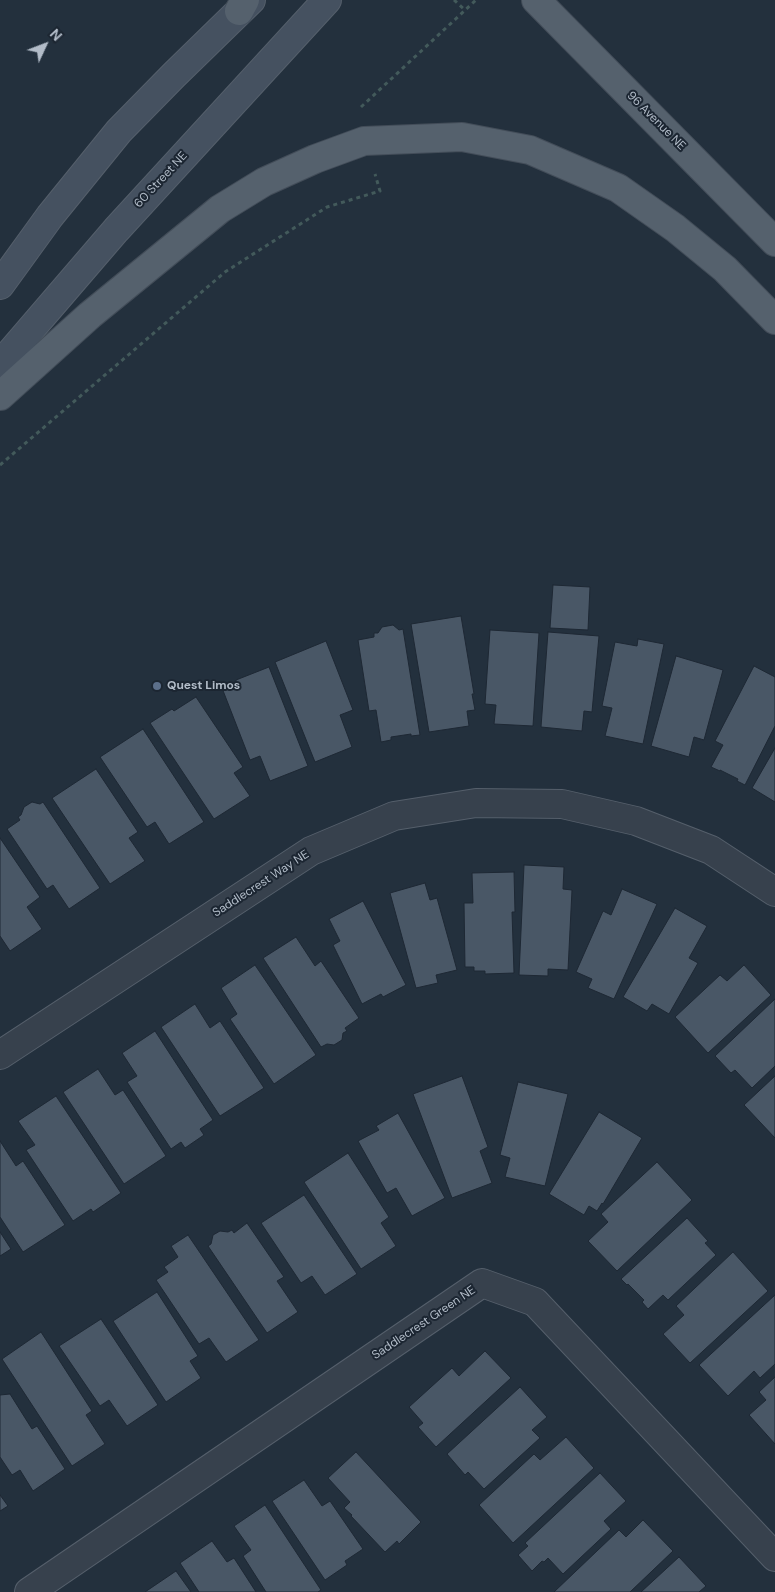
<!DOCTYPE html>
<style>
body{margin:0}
#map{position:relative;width:775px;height:1592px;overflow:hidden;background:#23303d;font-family:"DM Sans",sans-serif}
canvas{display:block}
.north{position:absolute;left:20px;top:20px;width:50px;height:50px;-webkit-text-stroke:4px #1c2632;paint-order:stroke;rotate:47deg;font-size:14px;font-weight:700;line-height:20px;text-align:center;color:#b2bcc8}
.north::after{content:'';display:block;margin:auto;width:18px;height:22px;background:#b2bcc8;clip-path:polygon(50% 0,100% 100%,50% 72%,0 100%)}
</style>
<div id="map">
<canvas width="775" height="1592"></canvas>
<div class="north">N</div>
</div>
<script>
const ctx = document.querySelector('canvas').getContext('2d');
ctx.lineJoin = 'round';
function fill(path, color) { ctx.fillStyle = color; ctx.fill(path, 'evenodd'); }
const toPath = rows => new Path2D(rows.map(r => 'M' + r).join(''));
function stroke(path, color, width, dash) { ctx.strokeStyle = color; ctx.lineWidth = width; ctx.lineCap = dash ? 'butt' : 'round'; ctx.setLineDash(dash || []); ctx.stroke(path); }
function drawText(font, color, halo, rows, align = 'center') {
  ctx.font = font + ' "DM Sans",sans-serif'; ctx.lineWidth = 4; ctx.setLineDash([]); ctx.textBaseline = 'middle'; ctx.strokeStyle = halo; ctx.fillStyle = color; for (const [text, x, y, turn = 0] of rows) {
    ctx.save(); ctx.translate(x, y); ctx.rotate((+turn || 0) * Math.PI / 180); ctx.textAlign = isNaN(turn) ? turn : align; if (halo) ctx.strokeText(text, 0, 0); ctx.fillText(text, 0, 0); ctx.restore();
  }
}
const building = toPath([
 [553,585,590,587,588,630,550,628,553,585],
 [461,616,474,694,472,694,475,710,467,711,469,726,429,732,411,624,461,616],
 [393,625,399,630,403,629,420,735,411,736,411,734,391,737,391,740,381,742,376,710,369,711,358,640,374,637,374,633,378,633,382,627,393,625],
 [490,630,539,633,533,726,494,724,496,705,485,704,490,630],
 [548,632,599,636,592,712,584,711,582,731,541,727,548,632],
 [638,639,664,644,643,744,605,736,612,708,602,706,615,642,637,646,638,639],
 [326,641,353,710,340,715,352,747,315,762,275,662,326,641],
 [676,656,723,670,704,740,694,737,689,757,651,746,676,656],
 [754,666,775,677,775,726,745,785,737,781,738,779,720,770,720,771,711,767,723,745,715,741,754,666],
 [269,667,308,766,270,781,260,756,250,760,222,688,236,682,236,680,269,667],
 [196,697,243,767,234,773,250,796,214,819,150,723,172,709,174,711,196,697],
 [143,729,204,822,169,844,155,822,147,827,100,757,143,729],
 [775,748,775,802,752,788,775,748],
 [96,769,138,832,129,838,145,861,110,884,52,798,96,769],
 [32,802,40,804,43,802,100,888,69,909,53,885,47,889,7,829,20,820,18,817,21,815,24,807,32,802],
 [0,838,40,897,27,907,42,929,10,951,0,936,0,838],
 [524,865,564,867,563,889,572,890,568,970,548,969,548,976,519,975,524,865],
 [514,872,515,912,512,912,514,973,485,974,485,971,474,971,474,967,465,967,464,903,473,903,472,873,514,872],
 [425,883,430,900,437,898,457,970,436,975,438,983,416,988,390,893,425,883],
 [622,889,657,904,614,999,588,988,592,979,576,972,603,911,611,915,622,889],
 [363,901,406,985,383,997,381,994,362,1004,333,945,340,941,329,919,363,901],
 [675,908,707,926,689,958,698,963,669,1014,652,1004,647,1011,623,997,675,908],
 [296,937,315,966,321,961,359,1018,345,1028,347,1031,343,1033,342,1040,334,1045,327,1044,321,1047,263,958,296,937],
 [255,965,316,1055,274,1084,230,1019,237,1014,221,988,255,965],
 [744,965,771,995,708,1053,675,1017,720,975,727,981,744,965],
 [775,999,775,1066,752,1088,735,1070,731,1073,715,1056,775,999],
 [195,1004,210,1028,220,1021,264,1088,220,1116,161,1027,195,1004],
 [155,1031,213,1120,200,1129,204,1135,185,1148,181,1142,171,1149,127,1082,137,1076,122,1053,155,1031],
 [98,1069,115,1095,123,1090,166,1156,124,1184,63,1092,98,1069],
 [462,1076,488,1147,480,1151,492,1183,452,1198,413,1094,462,1076],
 [775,1076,775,1138,744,1105,775,1076],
 [518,1082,568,1094,545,1186,505,1177,510,1158,500,1155,518,1082],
 [56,1096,121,1193,93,1212,91,1209,73,1221,26,1150,35,1145,18,1121,56,1096],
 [599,1112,642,1138,603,1204,602,1203,597,1211,589,1206,584,1215,549,1194,599,1112],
 [398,1113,445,1198,412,1216,396,1188,387,1193,358,1141,379,1130,376,1126,398,1113],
 [0,1141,16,1166,23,1161,65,1225,23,1252,0,1217,0,1141],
 [348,1153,389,1217,381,1223,396,1246,361,1269,304,1182,348,1153],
 [657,1162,692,1200,617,1271,588,1241,608,1222,601,1214,657,1162],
 [304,1195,357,1274,325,1295,312,1276,301,1283,261,1223,304,1195],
 [687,1218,708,1241,705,1243,716,1255,668,1300,663,1295,648,1309,642,1302,644,1300,628,1284,627,1285,621,1279,687,1218],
 [247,1223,284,1277,277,1281,298,1312,267,1333,208,1246,211,1244,213,1235,220,1231,228,1232,232,1230,234,1233,247,1223],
 [0,1232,11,1249,0,1256,0,1232],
 [188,1235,259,1340,226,1362,209,1338,199,1344,156,1280,168,1272,164,1267,178,1257,171,1246,188,1235],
 [733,1252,768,1291,690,1363,663,1334,684,1315,676,1306,733,1252],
 [157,1292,198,1356,190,1361,201,1378,166,1402,113,1321,157,1292],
 [775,1295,775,1364,760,1378,754,1371,728,1396,699,1365,775,1295],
 [101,1319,158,1405,127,1426,109,1400,100,1406,59,1346,101,1319],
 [41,1332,92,1411,86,1415,105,1444,72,1466,2,1359,41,1332],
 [485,1351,511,1378,436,1447,418,1427,423,1423,409,1407,452,1368,459,1376,485,1351],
 [775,1377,775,1444,749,1415,766,1400,759,1392,775,1377],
 [520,1387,547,1417,532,1430,540,1438,484,1489,468,1472,465,1475,447,1454,520,1387],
 [10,1394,32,1429,37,1426,65,1469,33,1491,20,1470,12,1475,0,1457,0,1395,10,1394],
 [566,1437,594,1468,513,1543,479,1505,534,1454,540,1460,566,1437],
 [356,1452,421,1522,399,1544,397,1541,385,1552,351,1516,352,1515,344,1508,350,1502,328,1478,356,1452],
 [600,1473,626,1501,604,1521,611,1529,563,1574,548,1558,544,1562,542,1561,532,1571,518,1555,528,1546,525,1543,600,1473],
 [304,1480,322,1506,330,1501,363,1549,345,1561,347,1565,325,1580,272,1501,304,1480],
 [0,1495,8,1506,0,1511,0,1495],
 [265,1505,321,1590,318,1592,266,1592,243,1556,251,1550,234,1526,265,1505],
 [643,1520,673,1551,630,1592,554,1592,619,1530,626,1537,643,1520],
 [212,1541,227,1562,234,1558,256,1592,199,1592,180,1563,212,1541],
 [679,1557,706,1586,699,1592,641,1592,679,1557],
 [176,1571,191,1592,145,1592,176,1571]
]);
fill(building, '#495766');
stroke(building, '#1e2834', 1);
const minor = toPath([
 [0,1055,311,851,394,816,476,803,562,804,636,821,711,850,775,892],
 [29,1592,482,1283,535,1302,775,1557]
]);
const secondary = toPath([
 [0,285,50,216,119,131,174,75,251,0],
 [0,365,116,230,327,0]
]);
const primary = toPath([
 [536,0,775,242],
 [239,11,245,0],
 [0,396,90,315,220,209,264,182,315,159,364,141,462,137,530,150,618,188,675,228,725,269,775,320]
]);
stroke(minor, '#555f6b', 30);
stroke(secondary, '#555f6b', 30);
stroke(primary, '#434d59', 30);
stroke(toPath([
 [454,0,465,10],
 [361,107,476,0],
 [0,465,225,272,327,207,380,191,375,174]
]), '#435a5b', 3, [4, 4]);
stroke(minor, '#37414d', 28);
stroke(secondary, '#455160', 28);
stroke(primary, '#55616d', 28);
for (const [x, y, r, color] of [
 [157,686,5,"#5c6f8a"]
]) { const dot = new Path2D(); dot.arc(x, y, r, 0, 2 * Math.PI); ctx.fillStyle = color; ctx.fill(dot); stroke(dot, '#1c2632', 2); }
drawText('12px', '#b2bcc8', '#1c2632', [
 ["96 Avenue NE",656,121,45],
 ["60 Street NE",161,180,-47],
 ["Saddlecrest Way NE",261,884,-33],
 ["Saddlecrest Green NE",424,1323,-34]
]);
drawText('bold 12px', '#b2bcc8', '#1c2632', [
 ["Quest Limos",167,686]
], 'left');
</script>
